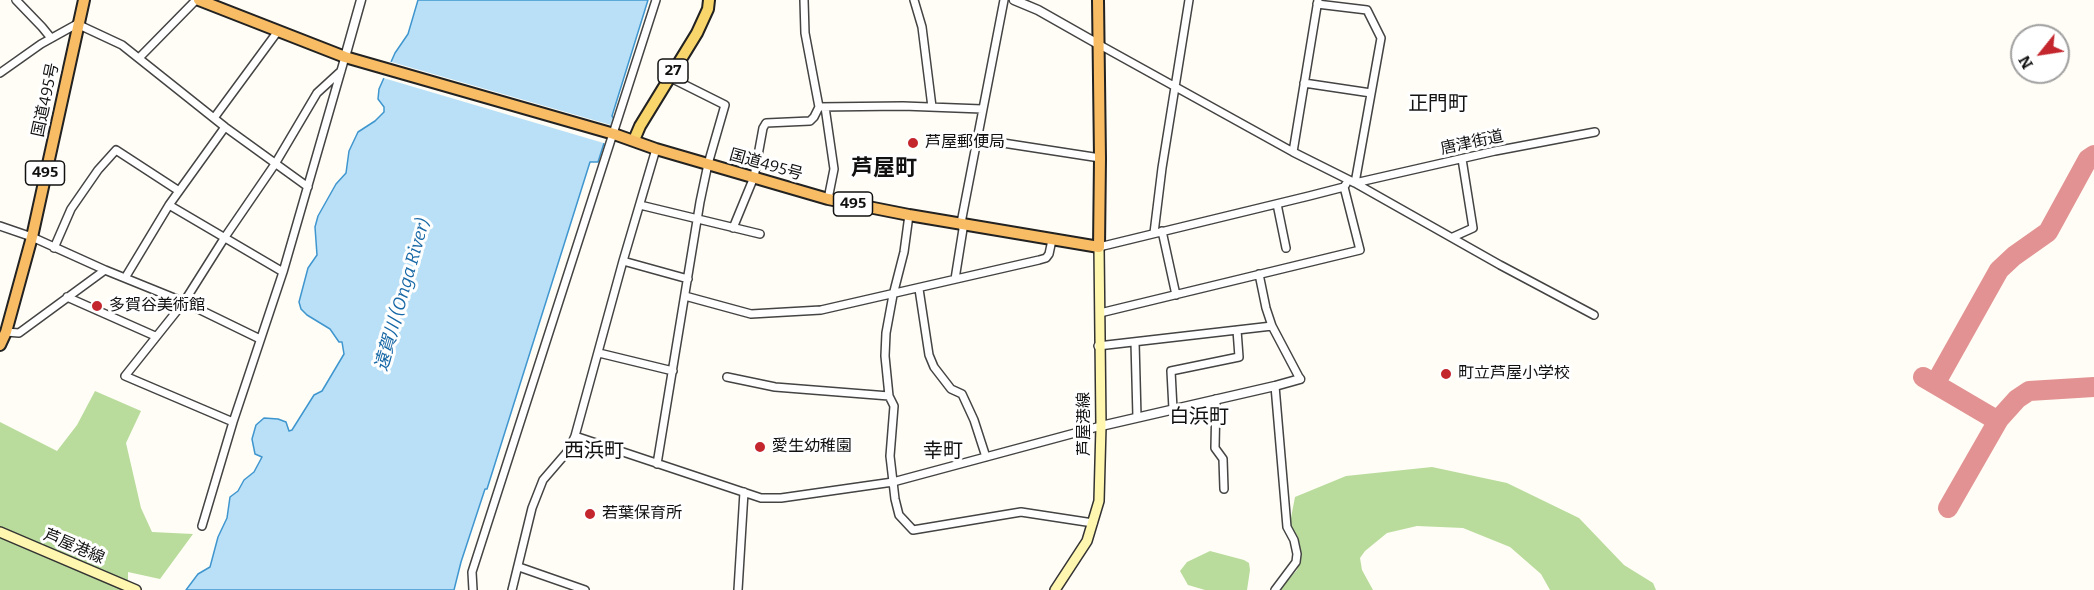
<!DOCTYPE html>
<meta charset="utf-8">
<style>
body{margin:0}
#map{position:relative;width:2094px;height:590px;overflow:hidden;background:#fffdf5;font-family:Bitter,serif}
canvas{display:block}
.north{position:absolute;left:2010px;top:24px;width:60px;height:60px;box-sizing:border-box;background:#fff;border:2px solid #a0a0a0;border-radius:50%;rotate:240deg;font-size:16px;font-weight:700;line-height:24px;text-align:center;color:#111}
.north::after{content:'';display:block;margin:auto;width:21px;height:27px;background:#c4262e;clip-path:polygon(50% 0,100% 100%,50% 72%,0 100%)}
</style>
<div id="map">
<canvas width="2094" height="590"></canvas>
<div class="north">N</div>
</div>
<script>
const ctx = document.querySelector('canvas').getContext('2d');
ctx.lineJoin = 'round';
function fill(path, color) { ctx.fillStyle = color; ctx.fill(path, 'evenodd'); }
const toPath = rows => new Path2D(rows.map(r => 'M' + r).join(''));
function stroke(path, color, width, dash) { ctx.strokeStyle = color; ctx.lineWidth = width; ctx.lineCap = dash ? 'butt' : 'round'; ctx.setLineDash(dash || []); ctx.stroke(path); }
function drawText(font, color, halo, rows, align = 'center') {
  ctx.font = font + ' Bitter,"Noto Sans JP",serif'; ctx.lineWidth = 6; ctx.setLineDash([]); ctx.textBaseline = 'middle'; ctx.strokeStyle = halo; ctx.fillStyle = color; for (const [text, x, y, turn = 0] of rows) {
    ctx.save(); ctx.translate(x, y); ctx.rotate((+turn || 0) * Math.PI / 180); ctx.textAlign = isNaN(turn) ? turn : align; if (halo) ctx.strokeText(text, 0, 0); ctx.fillText(text, 0, 0); ctx.restore();
  }
}
fill(toPath([
 [95,391,141,411,126,443,141,508,152,532,193,534,160,579,128,572,128,590,0,590,0,422,57,451,77,425],
 [1432,467,1507,483,1579,518,1624,565,1653,583,1656,590,1550,590,1541,574,1510,547,1463,528,1417,526,1387,533,1365,551,1360,558,1362,570,1373,590,1279,590,1297,570,1300,558,1290,523,1295,497,1346,476],
 [1210,551,1244,560,1249,563,1250,570,1247,590,1205,590,1188,585,1180,571,1187,562]
]), '#b9dc9c');
const water = toPath([
 [418,0,648,0,612,116,619,126,619,132,606,137,598,162,590,162,487,489,485,489,461,562,454,590,186,590,198,574,210,567,218,537,227,518,230,497,238,491,244,480,254,472,262,457,255,454,252,439,256,425,264,418,278,419,286,422,289,431,292,430,314,395,322,391,344,354,342,342,339,342,330,329,307,315,301,309,299,302,308,268,317,255,315,227,318,216,336,184,346,173,349,151,358,132,375,121,384,112,384,107,378,99,379,89,395,53,408,34,418,0]
]);
fill(water, '#b9e0f7');
stroke(water, '#3f96cf', 1.5);
fill(toPath([
 [388,61,618,127,607,144,380,77]
]), '#fffdf5');
stroke(toPath([
 [1923,377,1998,421],
 [1935,384,1999,270,2014,256,2048,232,2088,159,2094,155],
 [1948,508,1999,419,2017,399,2029,391,2094,387]
]), '#e29292', 20);
const minor = toPath([
 [16,0,42,27,51,38],
 [804,0,805,33,819,107,903,106,982,109],
 [914,0,922,27,932,107],
 [1317,4,1367,10,1381,38,1355,183],
 [1098,44,1293,152,1355,183,1500,265,1594,315],
 [139,58,196,0],
 [0,73,41,44,77,24,122,45,225,127,308,187],
 [1304,83,1371,93],
 [825,107,834,169,828,199],
 [214,118,278,31],
 [977,139,1100,158],
 [1293,152,1318,0],
 [1355,183,1495,151,1595,132],
 [1277,204,1286,248],
 [169,205,283,272],
 [640,205,760,234],
 [909,215,904,252,893,295,886,333,885,356,889,396,894,406,890,456,895,499,899,515,913,530,1021,512,1093,523],
 [0,226,32,237,105,270],
 [733,228,754,177,763,128,766,123,810,121,814,117,819,107],
 [1162,231,1176,295],
 [1154,233,1162,168,1189,0],
 [1453,237,1473,228,1462,159],
 [1099,247,1309,196,1344,187,1346,184],
 [54,248,71,209,98,170,116,150,179,191],
 [623,261,688,279],
 [1259,274,1266,308,1272,326,1300,379],
 [125,278,169,205,225,127],
 [955,279,963,229,961,223,1004,0],
 [919,289,929,355,934,367,951,389,962,394,974,420,986,457],
 [685,296,751,314,821,310,1039,260,1046,258,1049,254,1052,240],
 [67,297,155,336],
 [1100,313,1360,250,1344,187],
 [6,332,19,333,105,270,184,302,260,339],
 [1135,342,1137,417],
 [1098,346,1272,326],
 [599,353,673,371],
 [727,377,775,387,889,396],
 [1216,399,1215,448,1223,459,1224,489],
 [1173,409,1171,371,1239,357,1237,330],
 [233,422,125,376,184,302,225,237,275,164,317,93,341,71],
 [575,436,761,498,781,498,893,482,1101,426],
 [657,464,700,202,708,164,725,105,669,77],
 [202,526,233,422,283,272,345,57],
 [519,567,585,590],
 [473,590,472,572,656,0],
 [512,590,532,508,543,480,568,451,575,436,623,261,656,149],
 [738,590,744,492],
 [1275,590,1296,562,1297,554,1294,540,1287,527,1275,386]
]);
const tertiary = toPath([
 [1014,0,1038,10,1098,44],
 [345,57,361,0],
 [1101,426,1275,386,1300,379]
]);
const secondary = toPath([
 [0,532,136,590],
 [1055,590,1087,541,1099,501,1101,426,1099,247]
]);
const primary = toPath([
 [634,140,640,126,697,33,708,9,709,0]
]);
const trunk = toPath([
 [199,0,345,57,614,134,656,149,828,199,909,215,1099,247,1100,158,1098,0],
 [0,345,6,332,32,237,84,0]
]);
stroke(minor, '#444', 10);
stroke(tertiary, '#444', 11);
stroke(secondary, '#333', 12);
stroke(primary, '#222', 14);
stroke(trunk, '#222', 14);
stroke(minor, '#fff', 7);
stroke(tertiary, '#fff', 8);
stroke(secondary, '#fff6b0', 9);
stroke(primary, '#f9d66b', 10);
stroke(trunk, '#f7bc64', 10);
for (const [x, y, r, color] of [
 [913,143,6,"#c4262e"],
 [97,306,6,"#c4262e"],
 [1446,374,6,"#c4262e"],
 [760,447,6,"#c4262e"],
 [590,514,6,"#c4262e"]
]) { const dot = new Path2D(); dot.arc(x, y, r, 0, 2 * Math.PI); ctx.fillStyle = color; ctx.fill(dot); stroke(dot, '#fff', 2); }
for (const [x, y, w] of [
 [673,71,30],
 [45,173,39],
 [853,204,39]
]) { const box = new Path2D(); box.roundRect(x - w / 2, y - 12, w, 24, 4.5); ctx.fillStyle = '#fff'; ctx.fill(box); stroke(box, '#111', 1.5); }
drawText('bold 15px', '#111', null, [
 ["27",673,71],
 ["495",45,173],
 ["495",853,204]
]);
drawText('16px', '#111', '#fff', [
 ["国道495号",46,100,-78],
 ["唐津街道",1472,143,-12],
 ["国道495号",766,165,16],
 ["芦屋港線",1085,424,-90],
 ["芦屋港線",74,547,23]
]);
drawText('16px', '#111', '#fff', [
 ["芦屋郵便局",925,143],
 ["多賀谷美術館",109,306],
 ["町立芦屋小学校",1458,374],
 ["愛生幼稚園",772,447],
 ["若葉保育所",602,514]
], 'left');
drawText('italic 18px', '#1768a6', '#fff', [
 ["遠賀川 (Onga River)",403,295,-74]
]);
drawText('20px', '#111', '#fff', [
 ["正門町",1438,104],
 ["白浜町",1199,417],
 ["西浜町",594,451],
 ["幸町",943,451]
]);
drawText('bold 22px', '#111', '#fff', [
 ["芦屋町",884,169]
]);
</script>
